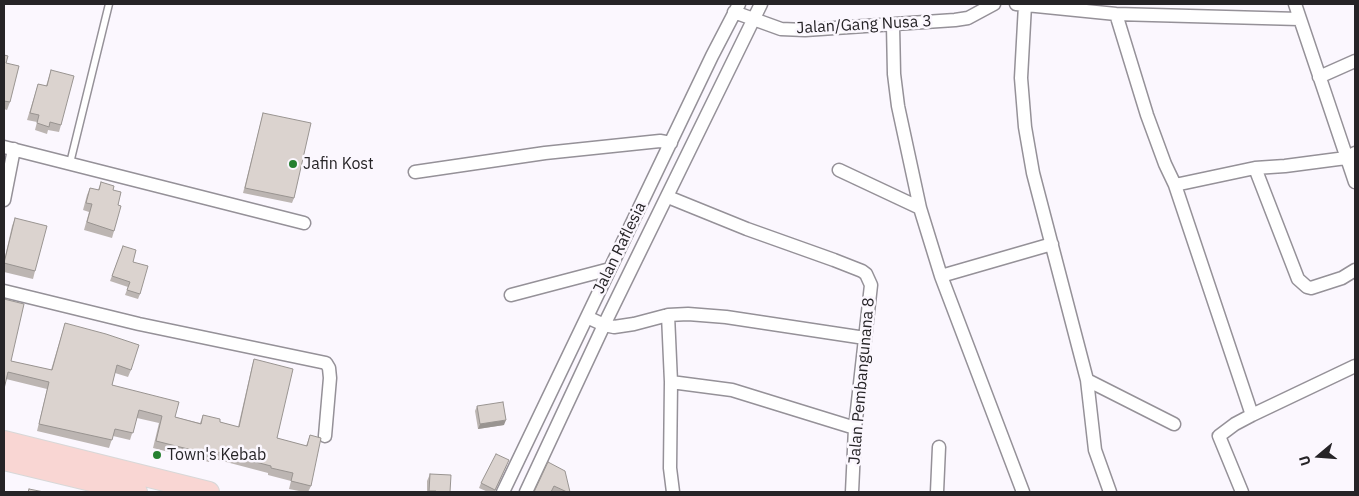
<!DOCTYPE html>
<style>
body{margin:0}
#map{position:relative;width:1359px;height:496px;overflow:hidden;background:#fbf7fe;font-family:"IBM Plex Sans",sans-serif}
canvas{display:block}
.frame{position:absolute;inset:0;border:5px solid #262427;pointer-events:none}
.north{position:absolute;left:1294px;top:431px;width:50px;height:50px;-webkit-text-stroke:4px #fbf7fe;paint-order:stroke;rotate:252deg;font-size:14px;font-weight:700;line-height:20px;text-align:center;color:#262427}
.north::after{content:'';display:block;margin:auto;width:18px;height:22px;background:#262427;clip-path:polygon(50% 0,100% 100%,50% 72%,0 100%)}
</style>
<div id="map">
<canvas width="1359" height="496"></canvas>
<div class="frame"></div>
<div class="north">U</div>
</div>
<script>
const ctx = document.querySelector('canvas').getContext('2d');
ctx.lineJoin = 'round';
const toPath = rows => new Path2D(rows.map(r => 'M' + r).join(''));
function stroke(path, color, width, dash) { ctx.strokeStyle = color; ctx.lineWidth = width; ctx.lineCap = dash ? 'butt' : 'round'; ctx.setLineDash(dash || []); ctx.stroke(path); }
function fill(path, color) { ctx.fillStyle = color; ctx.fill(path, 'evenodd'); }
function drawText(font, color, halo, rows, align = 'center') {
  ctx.font = font + ' "IBM Plex Sans",sans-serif'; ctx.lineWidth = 5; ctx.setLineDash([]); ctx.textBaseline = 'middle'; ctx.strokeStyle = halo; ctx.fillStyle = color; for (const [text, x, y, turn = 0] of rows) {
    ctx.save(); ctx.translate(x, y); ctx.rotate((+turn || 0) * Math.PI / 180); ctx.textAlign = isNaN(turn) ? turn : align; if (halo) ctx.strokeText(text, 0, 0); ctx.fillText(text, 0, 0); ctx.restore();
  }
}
const service = toPath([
 [70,163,109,4]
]);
const minor = toPath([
 [1016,4,1116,14,1299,19],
 [1295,4,1355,182],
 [1025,5,1021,78,1025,127,1033,173,1087,380,1095,450,1110,492],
 [734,12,781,29,805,30,955,20,968,18,994,4],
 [1116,14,1147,115,1165,164,1175,185],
 [893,25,894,74,898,106,920,208,941,276,1023,492],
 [1319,77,1355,61],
 [4,147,304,223],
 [1255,168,1298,279,1307,287,1311,288,1342,278,1355,270],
 [839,170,920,208],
 [415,172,545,153,660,141,671,143],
 [668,197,747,229,834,260,862,271,866,274,871,285,855,428,852,492],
 [4,200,14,149],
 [941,276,1052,244],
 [4,291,139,324,326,363,329,368,330,378,325,436],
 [511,295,610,269],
 [668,315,671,382,670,468,673,492],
 [587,317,604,325,614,327,634,324,668,315,688,314,726,317,865,338],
 [1087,380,1174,424],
 [671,382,732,390,855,428],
 [1252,415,1175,185,1255,168,1285,166,1346,158,1355,153],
 [503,492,712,56,739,4],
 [526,492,604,325,761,4],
 [937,492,939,447],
 [1242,492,1219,436,1235,424,1252,415,1355,366]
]);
const primary = toPath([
 [4,441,209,492],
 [4,460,137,492]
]);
stroke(service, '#959198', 9);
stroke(minor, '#959198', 15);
stroke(primary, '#d8d8d8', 22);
stroke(service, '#fff', 6);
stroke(minor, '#fff', 12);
stroke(primary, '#f9d6d3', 20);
fill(toPath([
 [4,55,6,63,10,102,7,110,4,109],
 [51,70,61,125,59,132,48,130,47,134,35,130,37,122,27,120,38,84,46,86],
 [263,113,294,198,292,203,243,193],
 [101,182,113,190,118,205,114,231,112,238,84,230,89,212,83,210,87,195,90,188,98,190],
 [15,218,35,271,33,279,4,272,4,261,12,226],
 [123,246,133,262,140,294,138,299,125,295,128,287,110,281],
 [65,323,131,370,128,377,115,373,112,385,175,417,200,423,203,415,220,422,238,427,252,366,254,359,277,438,306,446,310,435,311,486,308,492,304,492,289,489,291,481,268,475,268,473,211,458,209,462,153,448,159,423,137,418,130,440,113,436,109,448,37,431,47,389,6,379,11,361,51,370],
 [477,406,504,425,478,429,475,411],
 [548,462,570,492,534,492],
 [507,465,495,492,488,492,479,488,481,483],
 [430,474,450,492,427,492,427,481]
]), '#bcb5b2');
fill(toPath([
 [506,420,504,425,478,429,480,424]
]), '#999491');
const building = toPath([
 [4,55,8,56,6,63,19,66,10,102,4,101,4,55],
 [51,70,74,76,61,125,50,122,49,127,37,123,39,115,30,113,38,84,47,86,51,70],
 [263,113,311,123,294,198,245,188,263,113],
 [101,182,114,186,113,190,121,192,118,205,121,206,114,231,87,222,92,204,86,203,90,188,99,190,101,182],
 [15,218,47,226,35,271,4,263,15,218],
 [123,246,136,250,133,262,148,266,140,294,127,290,130,282,112,276,123,246],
 [4,299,24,304,11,361,52,370,65,323,106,334,139,345,131,370,117,365,112,385,179,402,175,417,201,424,203,415,220,419,220,422,239,427,254,359,293,369,277,438,307,446,310,435,321,438,311,486,291,481,293,473,271,468,271,466,213,451,212,455,156,441,162,416,139,410,133,433,115,429,112,440,39,424,49,382,8,372,4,389,4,299],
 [503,402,506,420,480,424,477,406,503,402],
 [496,454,509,460,495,490,481,483,496,454],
 [548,462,565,471,570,492,567,492,554,486,551,492,534,492,548,462],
 [430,474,451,475,450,492,436,492,436,491,429,491,430,474],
 [29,489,44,492,28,492,29,489]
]);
fill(building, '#dbd3cf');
stroke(building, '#999491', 1);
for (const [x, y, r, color] of [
 [293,164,5,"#258030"],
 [157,455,5,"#258030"]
]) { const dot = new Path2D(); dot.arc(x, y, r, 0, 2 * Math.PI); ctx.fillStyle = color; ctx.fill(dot); stroke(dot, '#fbf7fe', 2); }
drawText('16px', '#262427', '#fbf7fe', [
 ["Jalan/Gang Nusa 3",864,25,-3],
 ["Jalan Raflesia",620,248,-64],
 ["Jalan Pembangunana 8",862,381,-85]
]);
drawText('16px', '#262427', '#fbf7fe', [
 ["Jafin Kost",303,164],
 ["Town's Kebab",167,455]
], 'left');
</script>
